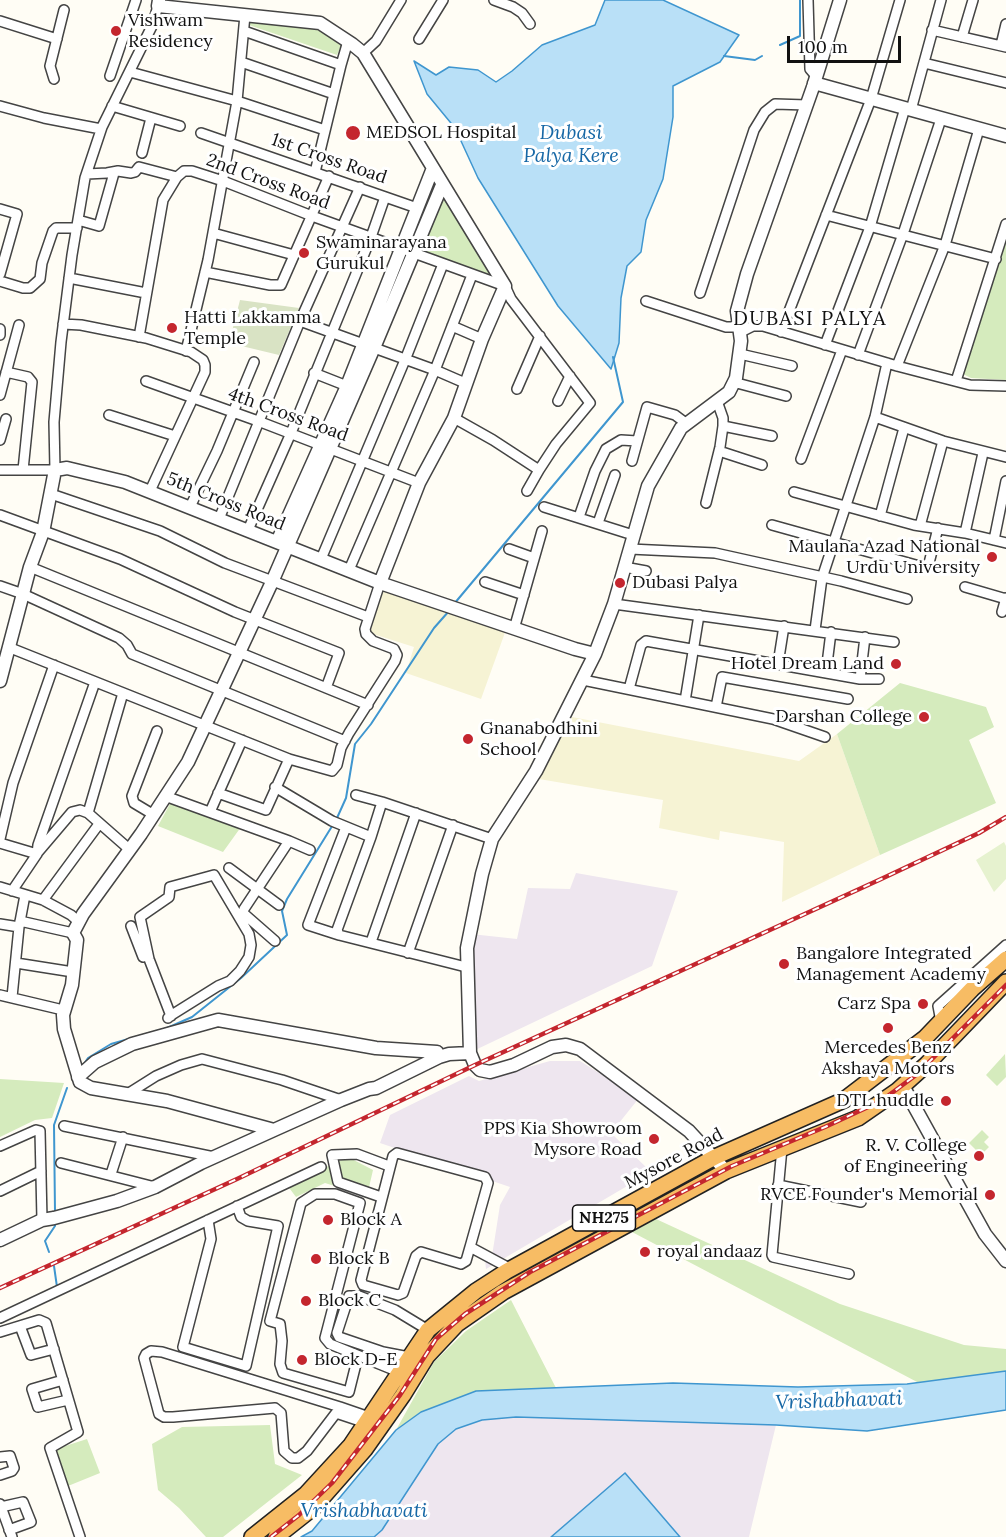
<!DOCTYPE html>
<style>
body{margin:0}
#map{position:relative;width:1006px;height:1537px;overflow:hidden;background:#fffdf5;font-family:Lora,serif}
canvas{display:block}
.scale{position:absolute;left:787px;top:36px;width:114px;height:27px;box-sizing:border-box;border:3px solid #111;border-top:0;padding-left:8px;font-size:18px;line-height:21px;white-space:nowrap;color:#111;-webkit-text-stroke:4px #fff;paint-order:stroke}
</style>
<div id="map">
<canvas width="1006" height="1537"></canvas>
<div class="scale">100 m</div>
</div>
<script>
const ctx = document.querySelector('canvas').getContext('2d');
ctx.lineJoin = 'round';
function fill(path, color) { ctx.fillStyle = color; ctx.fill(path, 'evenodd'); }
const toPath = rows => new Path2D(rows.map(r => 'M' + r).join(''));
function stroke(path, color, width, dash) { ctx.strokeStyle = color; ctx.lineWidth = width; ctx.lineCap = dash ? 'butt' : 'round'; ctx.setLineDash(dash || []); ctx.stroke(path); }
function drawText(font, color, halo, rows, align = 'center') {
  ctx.font = font + ' Lora,serif'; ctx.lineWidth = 6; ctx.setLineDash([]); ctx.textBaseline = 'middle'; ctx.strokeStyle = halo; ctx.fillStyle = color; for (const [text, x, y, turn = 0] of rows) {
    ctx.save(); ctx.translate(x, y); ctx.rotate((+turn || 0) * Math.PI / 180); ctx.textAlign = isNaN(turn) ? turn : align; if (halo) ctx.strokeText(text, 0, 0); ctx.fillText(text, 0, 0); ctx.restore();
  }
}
fill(toPath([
 [576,873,678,891,652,966,471,1052,471,934,517,939,528,888,570,889],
 [550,1061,580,1061,639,1098,611,1133,651,1172,486,1269,485,1260,492,1256,500,1205,510,1187,380,1143,390,1115,469,1076,479,1081],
 [516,1417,776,1425,749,1537,374,1537,382,1530,438,1444,456,1429,482,1420]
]), '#eee6ef');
fill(toPath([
 [382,587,507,627,481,699,406,673,414,647,367,632],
 [572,717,799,761,837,734,880,855,782,902,784,842,720,831,719,840,659,828,663,800,539,779]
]), '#f6f3d4');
fill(toPath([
 [247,17,329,25,343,41,337,55,246,24],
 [443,196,491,277,418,251],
 [1006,221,1006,380,971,378,955,370],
 [900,683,986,707,994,727,969,740,996,803,880,855,837,734],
 [171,802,241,827,223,852,158,826],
 [1005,1054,1006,1077,997,1086,986,1075],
 [0,1079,64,1083,52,1118,35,1120,0,1137],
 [982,1130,989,1137,984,1142,989,1147,981,1155,969,1143],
 [348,1157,373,1170,367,1196,325,1183,296,1197,287,1185],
 [656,1219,840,1304,964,1345,1006,1349,1006,1371,919,1383,632,1232],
 [511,1300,556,1388,476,1391,396,1430,434,1362,466,1331],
 [270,1425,275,1464,302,1475,223,1537,206,1537,179,1508,158,1490,152,1444,182,1427],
 [87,1439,100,1473,68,1486,56,1449]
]), '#d5ebbd');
fill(toPath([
 [240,300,299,308,279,355,229,343]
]), '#d9e3c4');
fill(toPath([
 [1004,842,1006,846,1006,879,994,892,976,860]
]), '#e6f2cf');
const water = toPath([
 [605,0,663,0,739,35,720,62,673,86,673,117,663,179,646,220,641,252,627,266,621,298,619,343,611,369,558,306,478,178,455,128,427,94,414,61,436,75,449,67,478,70,496,82,512,71,542,45,595,25,605,0],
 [1006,1371,1006,1410,867,1431,776,1425,516,1417,482,1420,456,1429,438,1444,382,1530,374,1537,301,1537,312,1531,396,1430,421,1412,476,1391,673,1383,798,1387,907,1384,1006,1371],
 [625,1473,680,1537,551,1537,625,1473]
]);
fill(water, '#b9e0f7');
stroke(water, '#3f96cf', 1.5);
stroke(toPath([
 [780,45,800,36,800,0],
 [724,56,755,60,762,56],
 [454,604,623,402,613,357],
 [337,818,346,798,355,744,371,724,434,628,449,611],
 [84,1064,88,1058,111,1044,167,1028,192,1017,241,978,287,935,282,911,287,899,334,823],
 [55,1212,54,1125,67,1088],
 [49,1252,45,1241,55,1226,55,1221],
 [54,1266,57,1287]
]), '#3f96cf', 2);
const minor = toPath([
 [494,0,513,7,522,13,530,24],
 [808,0,810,69,816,76],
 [245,15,237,101,325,130],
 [0,21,57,39],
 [932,30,1006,47],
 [244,31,341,65],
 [962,37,973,0],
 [419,39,443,0],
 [1001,45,1006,24],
 [363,53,376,41,401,0],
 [241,62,334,94],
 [924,63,1006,83],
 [130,72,237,101,208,260,186,351],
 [110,76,136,0],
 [54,79,50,66,64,10],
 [0,106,44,118,101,129],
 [112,106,180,126],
 [911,110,941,0],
 [201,133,417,208],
 [142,153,151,118],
 [315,172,341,65,348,41],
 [87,174,107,173,118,171,131,173,135,172,139,167,177,177],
 [0,209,17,214,0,274],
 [826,215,996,259],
 [78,220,99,226,114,173],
 [213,233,294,255],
 [205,272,270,285,281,285,329,176],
 [69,278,146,293],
 [0,281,23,288,30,288,40,279,42,263,53,231,56,228,77,228],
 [700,293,754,130,765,112,775,104,807,105],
 [646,301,726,327,738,327],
 [300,321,435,370,465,383],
 [63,324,81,325,146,338,191,352,203,360,205,365,205,372,150,491],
 [452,326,482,339],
 [0,329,0,335],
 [781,332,871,99,900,0],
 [739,333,753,326,763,326,897,366,970,385,1006,386],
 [139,337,163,200,177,177,184,171,192,171,223,181,312,216,505,286,511,299,590,403,556,444,539,470,493,440,454,418],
 [825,345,870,227,905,108],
 [740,354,792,366],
 [858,355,903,234,941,119],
 [897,366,945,245,979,129],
 [6,372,28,377,32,382,23,470],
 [314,373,347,386],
 [146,381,258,421,419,483],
 [956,381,1006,224],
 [733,382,786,396],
 [517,389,540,336],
 [0,395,19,325],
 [558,401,570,376],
 [109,415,175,436],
 [875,417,943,441,1006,457],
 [723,426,772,436],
 [0,440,6,419],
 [719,451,762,465],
 [801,459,842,350],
 [632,461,647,407,675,415,687,424],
 [0,470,55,470,54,422,61,342,72,255,85,178,102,127,152,26,158,6],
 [527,491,539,470],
 [794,492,914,525,965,533,983,453],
 [51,494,160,531,225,563,368,617],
 [706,503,720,447,723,426,723,418,717,401],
 [190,507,217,451,254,362],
 [544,507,633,535],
 [0,515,120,559,235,612,339,653,326,688],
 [880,516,904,428],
 [579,517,595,471,606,449,621,440,637,441],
 [219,519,300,321,360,187],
 [598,523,615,475],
 [772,525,923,567,929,563,938,528],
 [920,526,943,441],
 [248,530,291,433,371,237,385,197],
 [965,533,1006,543],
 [994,540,1006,481],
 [509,549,534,558],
 [630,549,715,553,841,581,907,599],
 [321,559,405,360,443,264],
 [30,567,368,705],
 [624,567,646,571],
 [349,570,435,370,472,275],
 [485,582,524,595],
 [0,586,23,594,119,638,127,645,132,654,345,741],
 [965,587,1006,599],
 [614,604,894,642],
 [1002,612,1006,598],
 [514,629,542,531],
 [815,630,822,578,875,417,887,363],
 [8,647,289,759,332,771,337,765,341,748,349,733,395,661,397,655,394,649,373,641,366,634,365,629,380,583],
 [778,664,784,626],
 [826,672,831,632],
 [860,679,865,637],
 [583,680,773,719,825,737],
 [629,689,641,645,646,641,860,679,879,679],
 [123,693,88,813,129,849],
 [685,701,699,615],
 [716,707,722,677,848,699],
 [275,787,332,821,371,837],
 [218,793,266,810,289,759],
 [356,795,382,802],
 [165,796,289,841,244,909,243,913,275,941],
 [210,812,242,740],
 [154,815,134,803,132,796,157,731],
 [0,839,13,783,54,665],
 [289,841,310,850],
 [0,843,37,854,12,891],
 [38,852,72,812,80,810,88,813],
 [37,854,38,845,95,682],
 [229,868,279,905],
 [0,887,43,900,71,915,79,922],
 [43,900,99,824],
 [20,921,73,933],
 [0,924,19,927],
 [131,926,143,957],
 [339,935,308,925,346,827],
 [371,942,416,813],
 [408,953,453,825],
 [16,963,73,972],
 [466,967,339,935,337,930,371,837,382,802,492,839],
 [0,995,63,1010],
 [12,997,19,927,25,895],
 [168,1018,170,1016,218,986,230,981,240,971,249,957,251,945,249,934,214,875,170,887,169,897,140,917,149,959,171,1016],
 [941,1022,938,1006,1006,945],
 [129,1093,156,1076,181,1065,202,1059,282,1080,341,1100],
 [64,1126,214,1157],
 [0,1146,36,1130,40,1131,42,1220],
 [782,1148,772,1255,773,1257,849,1274],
 [61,1163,155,1187],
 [111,1174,123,1137],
 [778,1185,861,1202],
 [0,1191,41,1171],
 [381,1197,338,1182,332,1155,357,1154,389,1166],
 [208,1220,211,1239,183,1347,246,1366,278,1226,248,1221,241,1217,237,1206],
 [470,1247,466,1261,461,1264,421,1252,416,1256,403,1293,398,1295,363,1285,361,1280,393,1156,397,1153,485,1177,488,1183,470,1247,511,1269],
 [0,1318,321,1167],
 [20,1326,31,1355,54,1349],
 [0,1332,39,1320,46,1323,78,1432,50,1448,80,1537],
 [358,1356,349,1392,283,1373,280,1364,282,1341,280,1324,270,1321,301,1203,315,1194,335,1194,360,1203,325,1338,330,1344,399,1372],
 [409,1357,383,1352,339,1337,337,1333,349,1296,359,1296,395,1310,428,1330],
 [63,1380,32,1389,38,1407,68,1400],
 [366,1423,336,1413,307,1451,298,1458,292,1458,284,1451,281,1413,275,1408,173,1417,164,1417,159,1414,144,1358,146,1354,151,1351,162,1352,340,1407,369,1417],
 [0,1457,10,1456,14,1468,12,1471,0,1475],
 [0,1504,12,1537],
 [1,1507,23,1502,31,1522,9,1530]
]);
const tertiary = toPath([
 [159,0,158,6,320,23,352,44,363,53,505,286,482,339,454,418,419,483,380,583,575,649,595,654],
 [814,83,1006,136],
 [442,185,376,343,272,582,188,762,141,834,83,914,73,933,77,940,72,985,63,1015,64,1029,80,1082,91,1088,167,1101,274,1130,341,1100,369,1089,376,1088,439,1057,449,1054,470,1053],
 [277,542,347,386,433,168],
 [0,681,30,567,43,532,55,470,67,468,125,482,380,583],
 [78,1077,95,1062,132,1044,218,1020,376,1048,437,1052],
 [903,1086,985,1234,1006,1261],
 [726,1171,689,1131,580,1049,566,1045,552,1047,514,1065,490,1072,480,1070,475,1065,470,1053,467,948,482,874,492,839,536,771,595,654,614,604,648,486,681,428,729,392,736,378,741,341,737,311,747,274,813,87,840,0],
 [0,1240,42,1220,54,1218,117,1201,155,1187,201,1163,274,1130]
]);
const trunk = toPath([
 [252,1537,306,1494,351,1445,428,1330,476,1291,507,1271,715,1157,844,1100,925,1038,972,989,1006,959],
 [276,1537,314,1507,365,1449,403,1395,427,1356,457,1324,503,1292,726,1171,858,1118,897,1091,927,1064,1006,982]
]);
stroke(minor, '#444', 12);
stroke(tertiary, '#444', 15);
stroke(trunk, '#222', 18);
stroke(minor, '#fff', 9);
stroke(tertiary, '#fff', 12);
stroke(trunk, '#f7bc64', 15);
const rail = toPath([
 [0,1288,237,1179,475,1065,879,880,979,833,1006,817],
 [271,1537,299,1515,332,1483,400,1395,436,1339,465,1314,530,1272,732,1166,825,1127,881,1101,916,1075,1006,985]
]);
stroke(rail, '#c4262e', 4.5);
stroke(rail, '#fff', 2, [7]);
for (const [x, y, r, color] of [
 [116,31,6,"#c4262e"],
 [353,133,8,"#c4262e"],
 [304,253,6,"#c4262e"],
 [172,328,6,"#c4262e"],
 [992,557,6,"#c4262e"],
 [620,583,6,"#c4262e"],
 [896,664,6,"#c4262e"],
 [924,717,6,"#c4262e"],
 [468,739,6,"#c4262e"],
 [784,964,6,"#c4262e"],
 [923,1004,6,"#c4262e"],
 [888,1028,6,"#c4262e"],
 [946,1101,6,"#c4262e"],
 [654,1139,6,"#c4262e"],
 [979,1156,6,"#c4262e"],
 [990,1195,6,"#c4262e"],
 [328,1220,6,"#c4262e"],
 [645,1252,6,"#c4262e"],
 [316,1259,6,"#c4262e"],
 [306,1301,6,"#c4262e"],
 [302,1360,6,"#c4262e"]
]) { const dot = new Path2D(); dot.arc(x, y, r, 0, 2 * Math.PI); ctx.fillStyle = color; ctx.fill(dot); stroke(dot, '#fff', 2); }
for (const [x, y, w] of [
 [604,1218,63]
]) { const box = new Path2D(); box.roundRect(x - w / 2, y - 13, w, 26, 4.5); ctx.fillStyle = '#fff'; ctx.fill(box); stroke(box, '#111', 1.5); }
drawText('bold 16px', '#111', null, [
 ["NH275",604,1218]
]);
drawText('18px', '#111', '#fff', [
 ["Vishwam",128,21],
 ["Residency",128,42],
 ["MEDSOL Hospital",366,133],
 ["Swaminarayana",316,243],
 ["Gurukul",316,264],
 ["Hatti Lakkamma",184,318],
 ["Temple",184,339],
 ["Maulana Azad National",980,547,"right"],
 ["Urdu University",980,568,"right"],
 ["Dubasi Palya",632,583],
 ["Hotel Dream Land",884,664,"right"],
 ["Darshan College",912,717,"right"],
 ["Gnanabodhini",480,729],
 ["School",480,750],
 ["Bangalore Integrated",796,954],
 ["Management Academy",796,975],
 ["Carz Spa",911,1004,"right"],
 ["Mercedes Benz",888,1048,"center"],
 ["Akshaya Motors",888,1069,"center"],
 ["DTL huddle",934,1101,"right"],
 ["PPS Kia Showroom",642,1129,"right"],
 ["Mysore Road",642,1150,"right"],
 ["R. V. College",967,1146,"right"],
 ["of Engineering",967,1167,"right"],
 ["RVCE Founder's Memorial",978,1195,"right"],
 ["Block A",340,1220],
 ["royal andaaz",657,1252],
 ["Block B",328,1259],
 ["Block C",318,1301],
 ["Block D-E",314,1360]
], 'left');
drawText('18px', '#111', '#fff', [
 ["1st Cross Road",329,159,19],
 ["2nd Cross Road",268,182,20],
 ["4th Cross Road",288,415,20],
 ["5th Cross Road",226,502,22],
 ["Mysore Road",674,1159,-28]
]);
drawText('italic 20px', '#1768a6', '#fff', [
 ["Dubasi",571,133],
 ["Palya Kere",571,156],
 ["Vrishabhavati",839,1401,-2],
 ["Vrishabhavati",364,1511]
]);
ctx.letterSpacing = '1.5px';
drawText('20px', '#111', '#fff', [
 ["DUBASI PALYA",810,319]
]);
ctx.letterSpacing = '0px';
</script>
